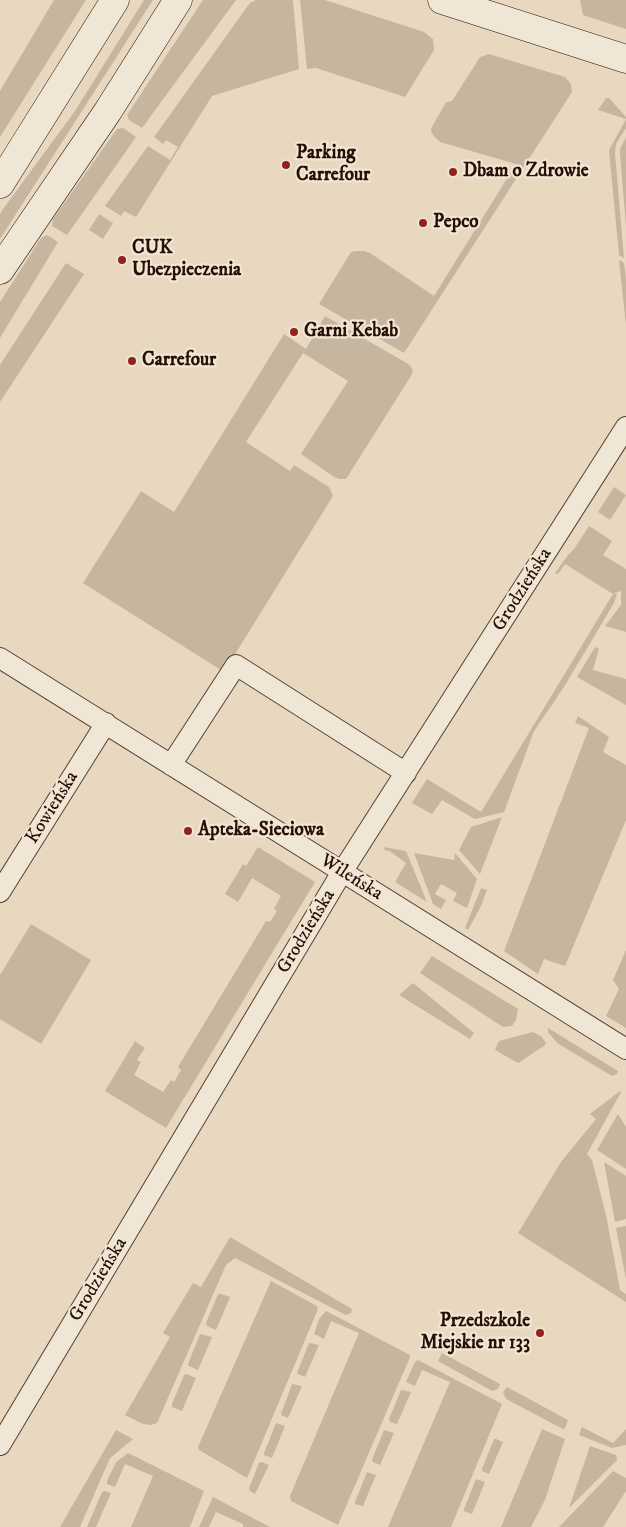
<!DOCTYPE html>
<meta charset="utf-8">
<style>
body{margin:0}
canvas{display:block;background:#e7d8bf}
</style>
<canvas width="626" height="1527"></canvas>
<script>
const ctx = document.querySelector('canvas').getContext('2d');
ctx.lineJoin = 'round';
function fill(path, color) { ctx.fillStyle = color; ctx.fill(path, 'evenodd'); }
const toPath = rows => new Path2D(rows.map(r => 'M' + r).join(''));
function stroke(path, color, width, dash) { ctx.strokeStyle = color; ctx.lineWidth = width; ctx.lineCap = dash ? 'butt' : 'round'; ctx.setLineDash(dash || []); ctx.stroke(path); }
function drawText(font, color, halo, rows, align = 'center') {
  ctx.font = font + ' "IM FELL DW Pica",serif'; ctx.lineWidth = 4.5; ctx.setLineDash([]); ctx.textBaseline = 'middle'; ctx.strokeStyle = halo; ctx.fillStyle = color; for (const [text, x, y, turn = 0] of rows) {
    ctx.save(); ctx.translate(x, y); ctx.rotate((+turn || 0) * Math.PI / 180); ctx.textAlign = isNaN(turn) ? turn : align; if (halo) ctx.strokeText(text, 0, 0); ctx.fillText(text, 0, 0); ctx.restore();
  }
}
fill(toPath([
 [54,0,86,0,0,137,0,91],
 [144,0,153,0,0,239,0,214,3,209,75,111],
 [203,0,236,0,142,128,129,120,127,115],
 [256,0,293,0,299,69,212,96,136,217,124,211,121,216,105,206,148,146,170,160,178,147,166,140,163,144,154,137,244,11,250,3],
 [300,0,325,0,424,32,433,39,434,50,405,97,316,68,307,69],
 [580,0,626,0,626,29,583,15],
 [489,54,565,77,571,84,572,92,404,353,319,304,351,252,356,251,364,251,370,253,434,296,516,164,440,142,433,135,431,131,432,127,446,102,452,101,480,57],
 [606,98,609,98,626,117,626,119,598,110],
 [626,119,626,128,616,144,615,153,624,258,619,255,609,150],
 [123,128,136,137,67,235,52,226,53,219,117,129],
 [626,137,626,226,620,154,620,149],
 [99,214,113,223,103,239,89,230],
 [47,235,58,242,0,338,0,302,41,238],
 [619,260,624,263,626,279,626,326],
 [66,263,84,274,0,402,0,365],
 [325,316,410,365,413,371,411,376,346,479,340,479,334,477,301,454,348,381,303,353,246,442,290,471,294,465,329,487,333,496,224,672,83,583,141,491,174,512,284,334,306,349],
 [614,487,626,495,610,520,598,512],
 [589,526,612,541,603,555,626,569,626,632,605,626,621,605,621,591,614,593,617,594,614,603,564,687,534,731,504,812,475,819,442,800,432,814,412,803,427,779,481,812,613,594,565,564,558,574,555,573,568,555,574,549],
 [595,647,599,649,593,670,626,679,626,705,577,677],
 [578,716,609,737,603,752,626,765,626,820,565,966,544,959,538,974,504,951,589,728,575,723],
 [502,817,480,874,459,850,471,827],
 [258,847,315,882,166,1128,105,1091,135,1041,145,1048,137,1060,141,1062,134,1075,163,1092,171,1080,174,1082,181,1070,178,1067,266,921,270,922,277,911,274,909,281,896,252,878,238,902,225,894,243,864,246,866],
 [383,847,406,851,427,902,395,882,406,863,388,850,386,851],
 [414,853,454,860,455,853,477,879,467,908,453,901,457,893,441,884,435,894,446,900,441,909,433,904],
 [481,888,487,890,481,906,468,930,465,928],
 [31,924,91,960,41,1044,0,1019,0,975],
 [626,950,626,1028,606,1016,619,989,613,980],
 [432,956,518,1009,516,1020,512,1026,503,1027,420,973],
 [413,983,474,1033,470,1039,399,995],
 [548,1028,618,1071,617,1074,612,1076,557,1043,548,1032],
 [533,1032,541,1036,546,1043,544,1046,518,1063,495,1050,499,1041],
 [620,1091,621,1092,587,1154,592,1160,606,1215,620,1290,626,1294,626,1302,518,1233,561,1162,596,1119,590,1114],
 [618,1114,626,1127,626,1169,597,1150],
 [604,1162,626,1176,626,1219,615,1222],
 [626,1226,626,1279,616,1228],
 [230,1237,352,1309,351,1313,346,1315,235,1258,226,1265,157,1423,151,1425,143,1424,125,1415,170,1337,163,1333,193,1283,201,1287],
 [271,1281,317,1306,318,1309,247,1478,199,1450,198,1447],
 [218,1294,221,1294,230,1297,216,1330,207,1326,206,1323],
 [326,1311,410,1355,410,1357,338,1525,291,1501,290,1496,359,1333,331,1321,324,1339,314,1334,319,1319],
 [200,1334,212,1337,198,1370,189,1366,188,1364],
 [309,1343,319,1345,305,1377,298,1374,297,1373],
 [442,1353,500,1384,498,1389,492,1391,438,1361],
 [418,1360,502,1404,451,1527,388,1527,450,1382,422,1370,415,1386,406,1382,415,1362],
 [186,1374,196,1378,182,1411,172,1407,172,1404,184,1375],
 [292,1384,302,1386,288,1418,281,1415,281,1414],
 [507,1387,568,1420,565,1428,563,1429,506,1399,503,1392],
 [401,1390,411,1392,397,1424,390,1422,389,1419],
 [276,1423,285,1426,272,1458,264,1455,264,1453],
 [582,1427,613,1443,626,1429,626,1445,612,1448,579,1435],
 [542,1429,565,1439,545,1500,531,1527,501,1527],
 [116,1430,133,1439,110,1458,80,1527,60,1527],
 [384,1430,394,1433,380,1465,373,1462,372,1460],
 [494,1439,496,1439,503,1442,489,1474,482,1471,482,1469],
 [590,1446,616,1455,617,1460,569,1508],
 [128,1453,204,1491,190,1527,131,1527,153,1476,125,1464,115,1487,107,1484,107,1481,116,1462],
 [262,1462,269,1465,255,1494,250,1491,249,1488,259,1463],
 [613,1471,626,1478,626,1491,603,1527,559,1527],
 [367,1472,376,1475,363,1506,355,1504,355,1502],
 [476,1479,485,1482,472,1514,464,1511,464,1509],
 [105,1491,111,1493,96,1527,87,1527,102,1492],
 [213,1497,270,1527,243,1527,243,1524,216,1512,209,1527,199,1527]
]), '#c7b69f');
const street = toPath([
 [0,658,626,1049],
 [171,765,236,665,406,773],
 [0,892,106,723],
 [0,1445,342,872,626,427]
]);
const secondary = toPath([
 [442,0,626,59],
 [0,184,115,0],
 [0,270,108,111,178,0]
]);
stroke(street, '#584033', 22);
stroke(secondary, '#290e04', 29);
stroke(street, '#efe6d5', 20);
stroke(secondary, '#efe6d5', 28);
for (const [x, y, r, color] of [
 [286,165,5,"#8f2418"],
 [453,172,5,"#8f2418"],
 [423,223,5,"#8f2418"],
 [122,260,5,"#8f2418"],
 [294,332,5,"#8f2418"],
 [132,361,5,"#8f2418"],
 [188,831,5,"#8f2418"],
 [540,1333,5,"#8f2418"]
]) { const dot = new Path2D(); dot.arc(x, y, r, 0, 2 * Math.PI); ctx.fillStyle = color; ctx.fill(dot); stroke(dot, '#efe6d5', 2); }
drawText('bold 19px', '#290e04', '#efe6d5', [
 ["Parking",296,154],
 ["Carrefour",296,176],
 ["Dbam o Zdrowie",463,172],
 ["Pepco",433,223],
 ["CUK",132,249],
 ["Ubezpieczenia",132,271],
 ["Garni Kebab",304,332],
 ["Carrefour",142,361],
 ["Apteka-Sieciowa",198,831],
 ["Przedszkole",530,1322,"right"],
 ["Miejskie nr 133",530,1344,"right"]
], 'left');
drawText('19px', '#290e04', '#efe6d5', [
 ["Grodzieńska",523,590,-58],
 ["Kowieńska",53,808,-58],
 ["Wileńska",351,878,32],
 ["Grodzieńska",307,932,-59],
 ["Grodzieńska",99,1280,-59]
]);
</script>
